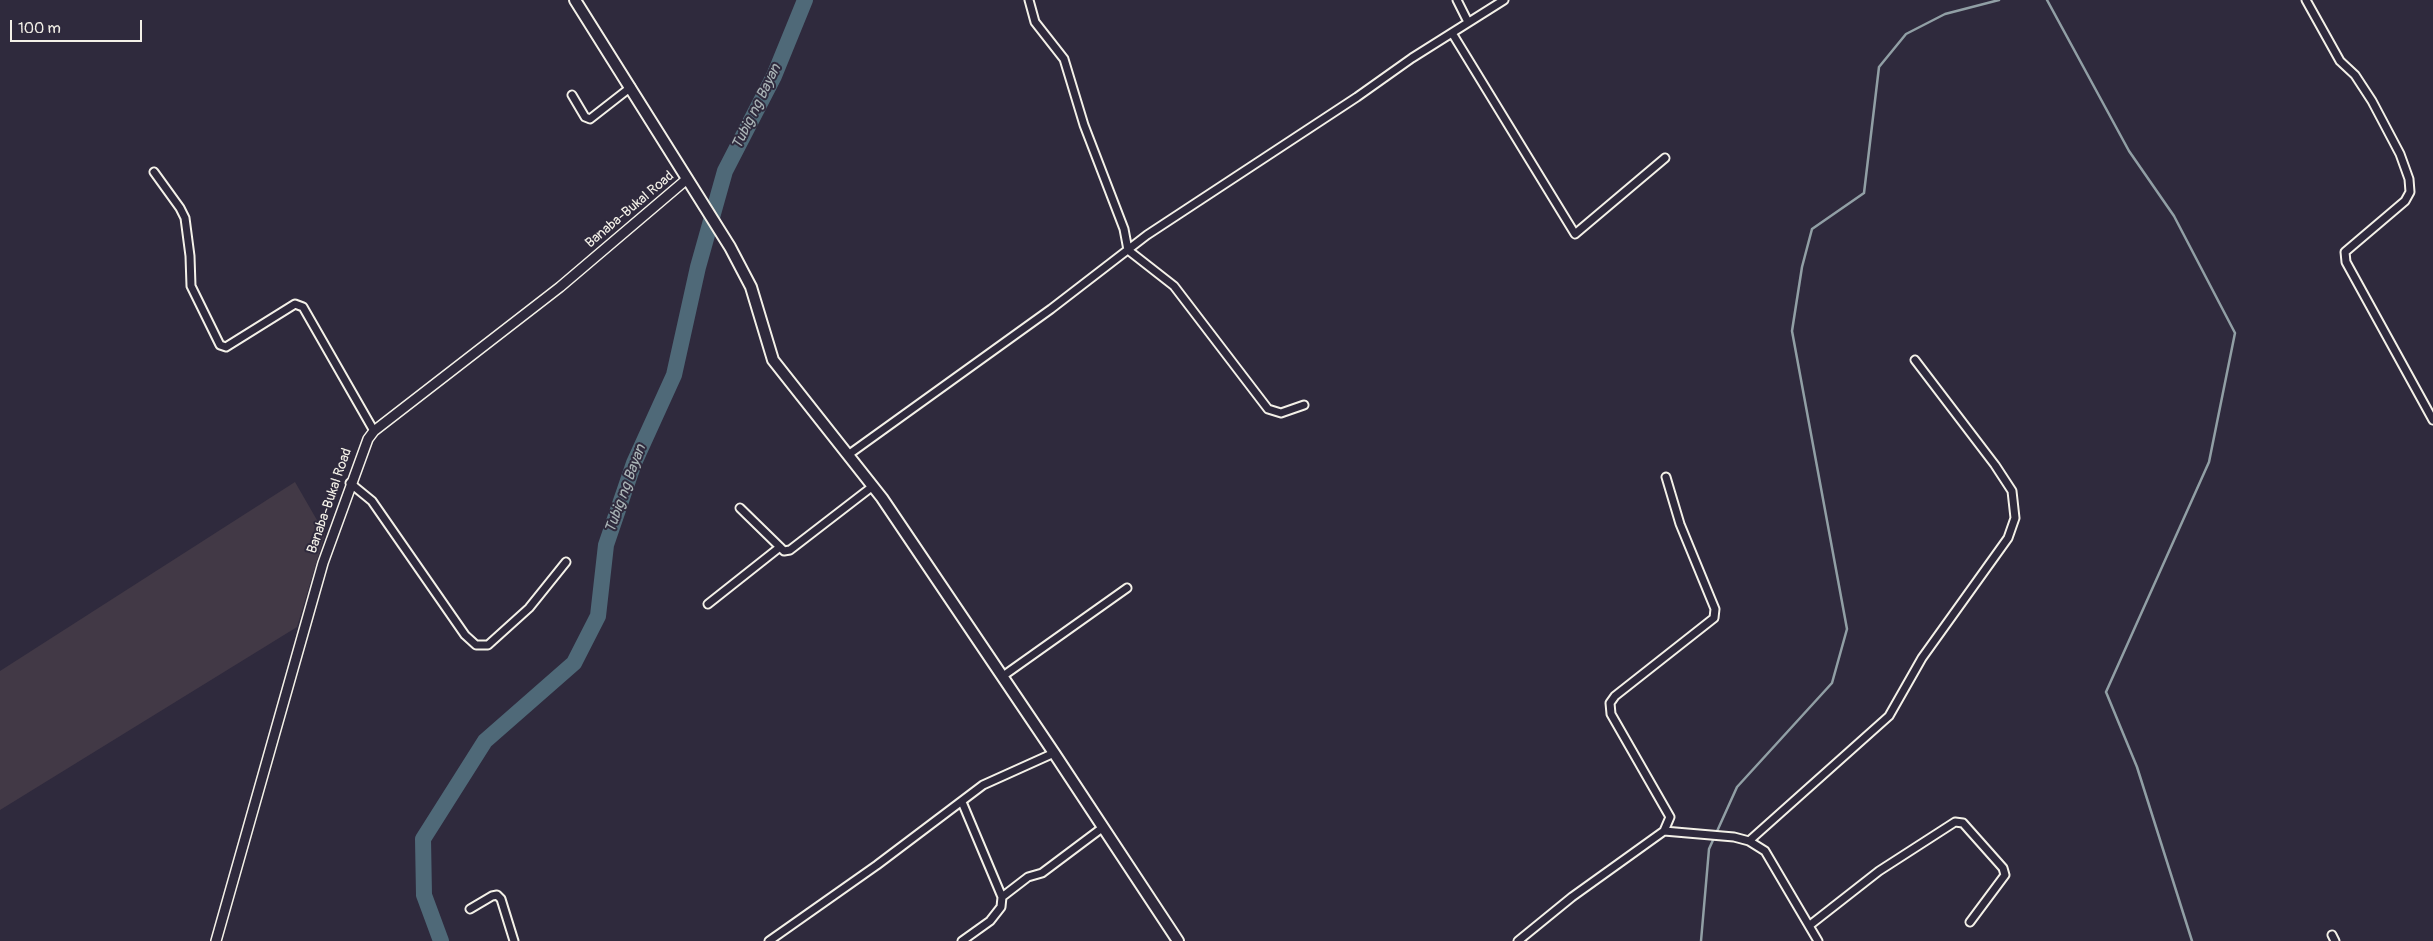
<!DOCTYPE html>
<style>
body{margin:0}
#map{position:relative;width:2433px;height:941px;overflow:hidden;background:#2f2a3d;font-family:Pangolin,sans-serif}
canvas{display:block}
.scale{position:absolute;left:10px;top:20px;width:132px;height:22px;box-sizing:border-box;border:2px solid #f4f1e8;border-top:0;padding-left:6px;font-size:15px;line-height:18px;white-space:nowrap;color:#f4f1e8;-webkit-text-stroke:4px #2f2a3d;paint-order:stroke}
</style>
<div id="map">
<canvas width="2433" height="941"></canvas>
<div class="scale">100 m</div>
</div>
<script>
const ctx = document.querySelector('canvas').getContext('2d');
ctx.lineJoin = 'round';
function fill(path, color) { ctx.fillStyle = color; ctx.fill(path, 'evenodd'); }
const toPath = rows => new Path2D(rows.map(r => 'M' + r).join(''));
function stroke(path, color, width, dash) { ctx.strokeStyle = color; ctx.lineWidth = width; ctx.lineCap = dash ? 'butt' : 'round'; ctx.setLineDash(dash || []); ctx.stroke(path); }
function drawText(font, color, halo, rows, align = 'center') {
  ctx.font = font + ' Pangolin,sans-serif'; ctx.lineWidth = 4; ctx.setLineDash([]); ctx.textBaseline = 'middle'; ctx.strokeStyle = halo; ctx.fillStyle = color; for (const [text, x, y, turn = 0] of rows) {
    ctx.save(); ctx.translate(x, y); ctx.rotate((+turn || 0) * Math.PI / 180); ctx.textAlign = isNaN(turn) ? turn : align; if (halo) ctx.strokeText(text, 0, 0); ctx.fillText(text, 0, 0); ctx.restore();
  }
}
fill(toPath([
 [295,482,325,534,297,627,0,810,0,671]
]), '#423946');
stroke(toPath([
 [2047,0,2129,151,2174,216,2235,333,2209,462,2106,692,2137,767,2192,941],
 [1701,941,1709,849,1737,787,1832,683,1847,629,1792,331,1802,267,1812,229,1864,193,1879,67,1906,34,1945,14,1999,0]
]), '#919fa5', 2.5);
stroke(toPath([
 [441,941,424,895,423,839,485,741,574,663,598,616,606,545,634,463,674,375,698,267,725,171,774,76,805,0]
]), '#4f6978', 16);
const minor = toPath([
 [1029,0,1035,22,1064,59,1084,125,1124,229,1128,250,1174,286,1268,409,1281,413,1304,405],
 [1457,0,1468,22],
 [2306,0,2340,61,2355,75,2372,101,2400,154,2409,179,2410,192,2405,201,2345,252,2346,262,2433,420],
 [1452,33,1575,234,1665,158],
 [572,95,585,117,590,119,631,87],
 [154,172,180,208,185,218,190,256,191,286,220,345,226,347,295,304,303,307,374,431],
 [848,455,1051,309,1147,235,1357,97,1412,58,1504,0],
 [350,483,372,501,465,635,476,645,488,645,529,608,566,562],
 [740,508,784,551,790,550,873,486],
 [708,604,780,547],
 [1003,676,1127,588],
 [1664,831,1734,837,1749,841,1765,851,1818,941],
 [1749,841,1889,716,1922,658,2008,538,2015,518,2012,491,1995,465,1915,360],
 [1002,897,1028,877,1042,873,1102,828],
 [470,909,492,896,497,895,501,899,514,941],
 [1810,925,1879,871,1955,822,1963,823,2003,868,2005,875,1970,922],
 [2332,935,2335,941],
 [769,941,877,865,983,785,1054,753],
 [962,941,990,921,1001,907,1002,897,962,802],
 [1518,941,1572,897,1664,831,1670,817,1611,714,1610,703,1615,696,1714,618,1715,609,1680,524,1666,477]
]);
const tertiary = toPath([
 [216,941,323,563,368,439,374,431,560,287,687,179]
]);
const secondary = toPath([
 [575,0,730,247,751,287,773,360,882,498,1054,753,1178,941]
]);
stroke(minor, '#f4f1e8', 11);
stroke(tertiary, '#f4f1e8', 12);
stroke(secondary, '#f4f1e8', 14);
stroke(minor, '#2f2a3d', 7);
stroke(tertiary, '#2f2a3d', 9);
stroke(secondary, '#2f2a3d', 10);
drawText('14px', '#f4f1e8', '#2f2a3d', [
 ["Banaba-Bukal Road",630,210,-40],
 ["Banaba-Bukal Road",330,501,-71]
]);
drawText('italic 15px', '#aab4b6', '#2f2a3d', [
 ["Tubig ng Bayan",757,107,-64],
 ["Tubig ng Bayan",626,489,-70]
]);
</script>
